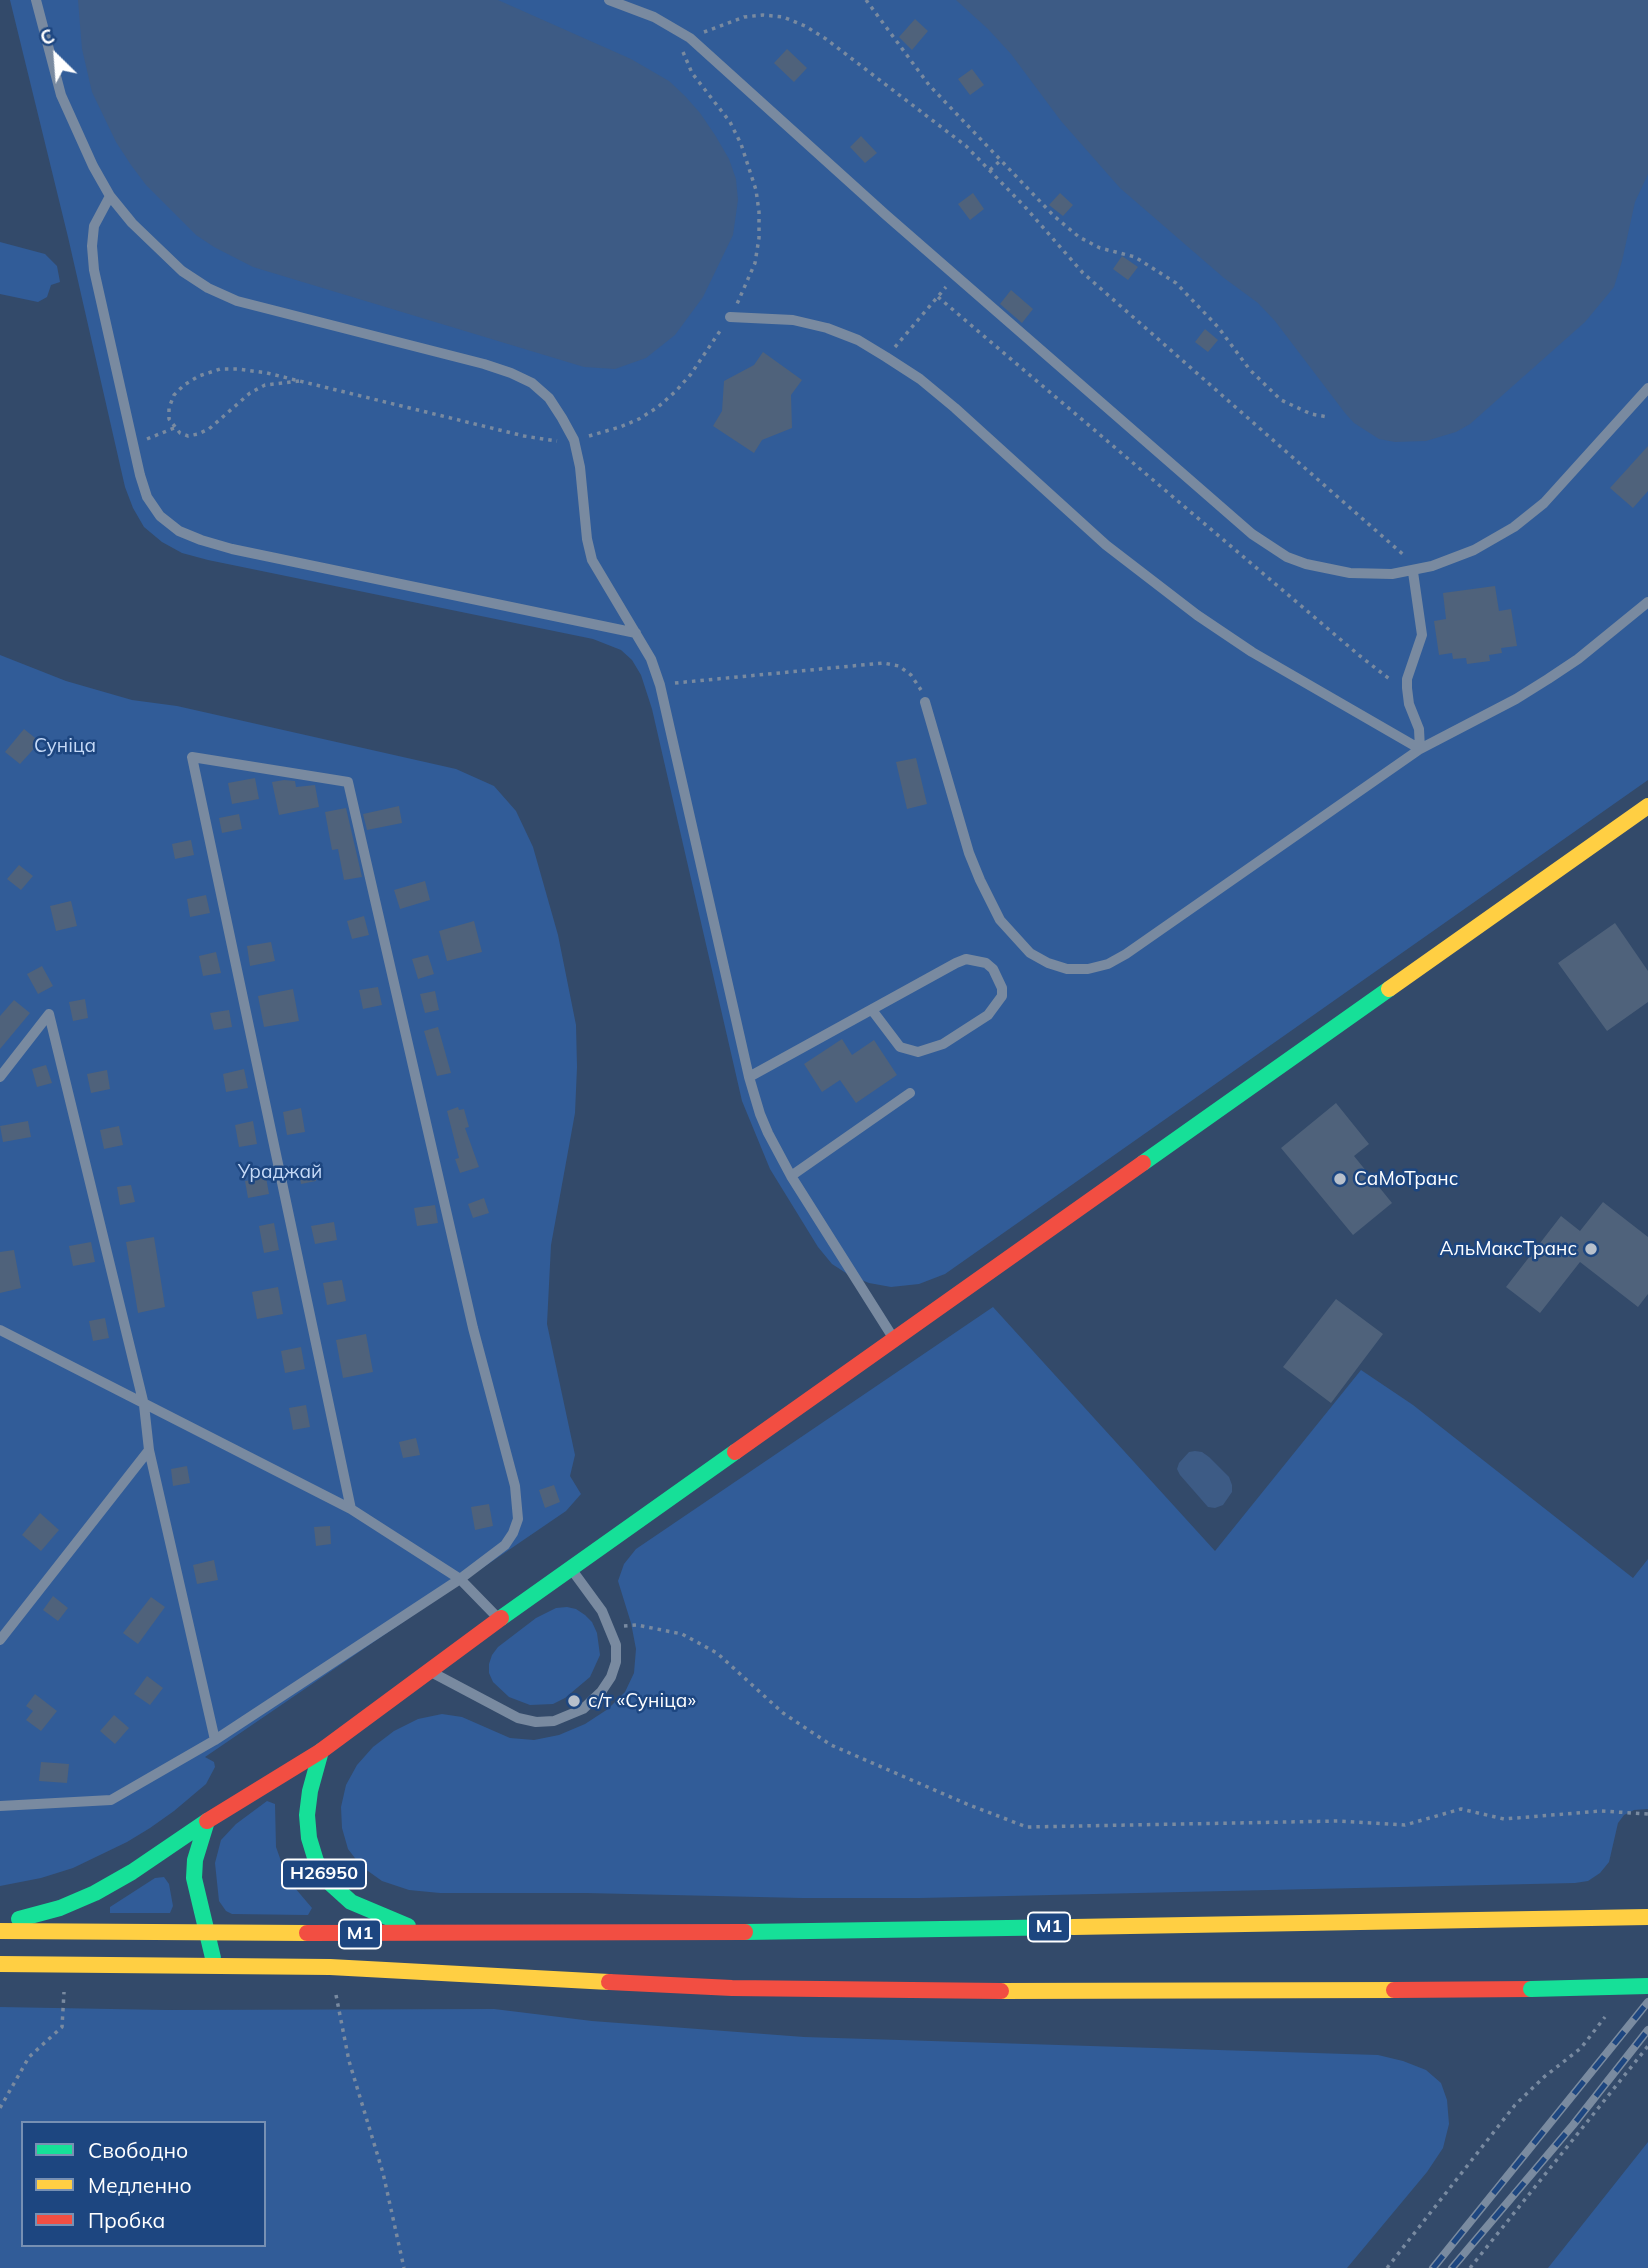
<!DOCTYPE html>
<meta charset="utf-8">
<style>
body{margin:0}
#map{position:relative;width:1648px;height:2268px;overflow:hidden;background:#334a6a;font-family:Mulish,sans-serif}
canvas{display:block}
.legend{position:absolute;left:21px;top:2121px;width:245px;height:126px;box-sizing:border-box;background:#1d4680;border:2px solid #7790b3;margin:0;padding:9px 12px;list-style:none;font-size:21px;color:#fff}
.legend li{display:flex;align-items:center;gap:14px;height:35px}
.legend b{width:35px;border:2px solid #7790b3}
.north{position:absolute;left:21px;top:21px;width:70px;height:70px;-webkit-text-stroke:5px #1d4680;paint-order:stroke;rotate:335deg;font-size:19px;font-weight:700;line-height:28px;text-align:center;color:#fff}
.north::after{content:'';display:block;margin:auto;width:24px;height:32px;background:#fff;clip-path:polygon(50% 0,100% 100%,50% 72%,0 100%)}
</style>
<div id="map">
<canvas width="1648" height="2268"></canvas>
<ul class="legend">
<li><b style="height:9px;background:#16e098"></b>Свободно</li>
<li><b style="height:9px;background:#ffcf43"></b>Медленно</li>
<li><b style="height:9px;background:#f24e42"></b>Пробка</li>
</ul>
<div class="north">С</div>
</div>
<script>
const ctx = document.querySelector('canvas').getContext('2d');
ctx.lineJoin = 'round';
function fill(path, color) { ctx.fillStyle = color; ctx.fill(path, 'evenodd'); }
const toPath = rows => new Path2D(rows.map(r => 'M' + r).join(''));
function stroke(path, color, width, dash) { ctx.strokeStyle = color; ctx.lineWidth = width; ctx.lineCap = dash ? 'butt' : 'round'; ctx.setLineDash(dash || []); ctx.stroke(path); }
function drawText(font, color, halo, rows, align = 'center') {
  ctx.font = font + ' Mulish,sans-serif'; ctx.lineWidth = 5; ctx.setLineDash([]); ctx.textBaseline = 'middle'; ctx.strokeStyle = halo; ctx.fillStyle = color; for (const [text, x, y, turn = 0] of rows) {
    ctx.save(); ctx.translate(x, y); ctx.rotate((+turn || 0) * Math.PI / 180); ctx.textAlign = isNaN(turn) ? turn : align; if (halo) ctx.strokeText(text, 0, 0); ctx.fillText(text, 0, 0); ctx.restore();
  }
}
fill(toPath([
 [10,0,1648,0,1648,780,945,1274,919,1284,891,1287,869,1283,849,1275,832,1264,818,1247,770,1169,742,1101,652,709,641,675,632,660,621,650,593,639,208,560,182,553,162,542,144,527,133,508,125,487,68,237],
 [0,242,45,254,57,266,60,282,51,285,47,297,38,302,0,294],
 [0,655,66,681,132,700,177,706,456,769,494,786,516,811,533,847,558,935,576,1025,577,1067,575,1113,551,1245,547,1324,575,1455,570,1476,581,1494,566,1511,205,1757,214,1762,215,1767,206,1784,174,1811,150,1828,127,1842,73,1868,41,1878,0,1886],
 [993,1307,1215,1551,1361,1370,1413,1405,1633,1578,1648,1559,1648,1809,1634,1810,1624,1815,1618,1823,1609,1862,1600,1873,1588,1881,1575,1883,920,1898,802,1898,586,1893,440,1893,409,1890,382,1881,361,1866,348,1849,342,1828,341,1807,346,1785,357,1765,373,1747,394,1731,418,1719,442,1714,462,1717,510,1738,534,1740,559,1735,585,1724,608,1709,625,1692,634,1673,636,1649,631,1623,618,1581,624,1564,636,1549],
 [567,1607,576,1609,585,1615,592,1622,597,1633,600,1655,590,1677,565,1698,553,1704,530,1705,509,1697,493,1682,489,1673,489,1664,492,1655,498,1647,536,1618,556,1608],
 [267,1801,275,1804,276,1847,281,1861,295,1888,312,1908,308,1915,232,1914,226,1911,219,1901,215,1863,221,1840,236,1824],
 [164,1877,169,1884,173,1906,170,1913,110,1913,110,1907,155,1878],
 [0,2007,167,2010,494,2009,592,2021,804,2037,1378,2055,1403,2061,1426,2070,1441,2083,1447,2100,1449,2124,1443,2148,1427,2172,1347,2268,0,2268],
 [23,2123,264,2123,264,2245,23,2245],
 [1648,2142,1648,2268,1548,2268]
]), '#315c98');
fill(toPath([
 [78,0,498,0,631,59,669,81,685,96,700,113,715,135,729,159,736,179,738,200,733,235,703,297,675,335,646,358,615,369,584,367,253,267,214,247,196,235,146,185,131,165,116,142,92,92,82,49],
 [956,0,1648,0,1648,174,1635,202,1622,261,1614,287,1585,322,1470,424,1456,432,1426,441,1395,442,1379,439,1354,423,1345,413,1275,321,1258,303,1224,278,1120,188,1061,121,1011,54,988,29],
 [1195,1451,1202,1452,1209,1457,1229,1477,1232,1485,1232,1492,1223,1505,1215,1508,1208,1507,1180,1475,1177,1469,1179,1463,1189,1452]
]), '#3d5b85');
fill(toPath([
 [915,19,928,31,912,50,899,37],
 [787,49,807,68,794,82,774,63],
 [972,69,984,85,970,95,958,79],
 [861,136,877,153,865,163,850,147],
 [973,193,984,209,970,220,958,204],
 [1060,193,1073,205,1063,216,1049,205],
 [1122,256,1138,267,1128,280,1113,269],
 [1011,290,1033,309,1022,323,1000,304],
 [1205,329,1218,340,1208,352,1195,342],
 [763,352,802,380,791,395,792,428,762,440,754,453,713,426,722,411,724,381,754,365],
 [1648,446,1648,491,1633,508,1610,488],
 [1495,586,1499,611,1511,609,1517,646,1501,648,1502,653,1489,655,1490,661,1467,664,1466,658,1453,659,1452,653,1439,655,1434,621,1446,619,1443,593],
 [24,729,40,742,20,764,5,752],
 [916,758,927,804,907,809,896,762],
 [255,778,259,799,232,804,228,783],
 [284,780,295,781,296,787,315,785,319,807,279,815,272,782],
 [399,806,402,823,367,830,363,814],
 [346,808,362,877,344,880,338,849,332,850,325,812],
 [239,814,242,829,222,833,219,818],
 [191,840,194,855,175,859,172,844],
 [19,865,33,876,21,890,7,879],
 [425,881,430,900,400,909,394,890],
 [206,895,210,913,190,917,187,899],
 [71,901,77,926,56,931,50,906],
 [364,916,369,935,352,939,347,921],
 [474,921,482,952,447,961,439,931],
 [1615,923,1648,971,1648,1002,1607,1031,1558,963],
 [271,942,275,961,250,966,247,946],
 [216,952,221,973,203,976,199,956],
 [428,955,434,974,418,979,412,959],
 [42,966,53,986,38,994,27,974],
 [378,987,382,1005,363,1009,359,990],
 [293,989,299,1021,264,1027,258,996],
 [435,991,439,1010,425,1013,420,994],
 [85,999,88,1018,73,1021,69,1002],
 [14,1000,30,1013,0,1049,0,1016],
 [229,1010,232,1027,214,1030,210,1013],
 [438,1027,451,1073,437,1076,424,1031],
 [842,1039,852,1055,874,1040,897,1075,856,1103,840,1080,822,1092,804,1064],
 [46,1065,52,1083,37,1087,32,1069],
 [244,1069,248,1088,226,1092,223,1074],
 [107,1070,110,1089,91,1093,87,1074],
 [1336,1103,1369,1144,1354,1156,1392,1203,1353,1235,1281,1148],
 [458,1107,459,1110,464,1109,469,1127,465,1128,479,1167,460,1173,455,1159,459,1158,447,1111],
 [301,1108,305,1132,287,1135,283,1112],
 [28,1121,31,1137,3,1142,0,1126],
 [253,1121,257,1144,239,1147,235,1125],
 [119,1126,123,1145,104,1149,100,1130],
 [313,1165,316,1181,301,1184,298,1168],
 [266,1177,269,1194,248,1198,245,1181],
 [131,1185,135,1202,120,1205,117,1187],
 [484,1198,489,1213,473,1218,468,1204],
 [1603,1202,1648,1237,1648,1294,1638,1307,1580,1262,1540,1313,1506,1287,1561,1216,1580,1231],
 [435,1205,438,1223,417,1226,414,1208],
 [334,1222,337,1240,315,1244,311,1226],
 [274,1223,279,1250,264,1253,259,1226],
 [154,1237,165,1307,138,1313,126,1242],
 [91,1242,95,1262,73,1266,69,1246],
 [14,1250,21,1288,0,1293,0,1252],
 [342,1280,346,1301,327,1305,323,1283],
 [278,1287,283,1314,257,1319,252,1292],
 [1336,1299,1383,1334,1331,1403,1283,1367],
 [105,1318,109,1338,93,1341,89,1321],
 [366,1334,373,1372,343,1378,336,1340],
 [301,1347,305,1369,285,1373,281,1351],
 [306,1405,310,1427,293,1430,289,1408],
 [416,1438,420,1455,403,1458,399,1442],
 [187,1466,190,1483,173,1486,171,1469],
 [554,1485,560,1502,545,1508,539,1490],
 [489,1504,493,1526,475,1530,471,1507],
 [40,1513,59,1530,41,1551,22,1535],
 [330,1526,331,1544,316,1546,314,1527],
 [214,1560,218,1580,197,1584,193,1565],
 [53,1596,68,1608,58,1621,43,1610],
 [151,1597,165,1607,138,1644,123,1633],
 [147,1676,163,1688,150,1705,134,1694],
 [35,1694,57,1711,41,1731,26,1720,33,1711,26,1706],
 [114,1715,129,1728,115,1744,100,1731],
 [41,1762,69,1764,67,1783,39,1781]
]), '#4f627b');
stroke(toPath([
 [866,0,929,85,1054,216,1079,237,1100,248,1135,257,1176,283,1218,327,1250,370,1281,400,1311,414,1328,417],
 [704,32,744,17,763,15,783,17,805,26,826,39,966,146,1026,208,1083,273,1406,557],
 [683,52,692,73,730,122,741,144,756,190,759,212,759,238,755,263,737,304],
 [990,170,1001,160],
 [938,297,1360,656,1392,681],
 [895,347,946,287],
 [299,381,265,385,250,393,209,429,198,434,188,436,180,433,169,419,169,408,174,395,184,385,199,376,220,369,238,369,267,373,524,436,557,441],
 [589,436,620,427,639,419,658,407,676,391,691,374,722,328],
 [147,439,174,428],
 [675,683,883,663,899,666,911,675,921,690],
 [624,1626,637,1625,682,1634,717,1653,783,1713,831,1745,969,1805,1027,1827,1338,1821,1405,1825,1461,1809,1504,1819,1601,1811,1648,1814],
 [336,1995,349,2061,383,2173,404,2268],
 [0,2108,29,2057,62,2027,64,1992],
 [1387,2268,1515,2105,1544,2077,1581,2048,1605,2017],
 [1470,2268,1648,2046]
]), '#798aa0', 3.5, [3.5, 5]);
stroke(toPath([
 [36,0,61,95,93,166,110,196,132,223,182,271,208,288,237,301,484,364,511,373,532,383,549,398,562,418,574,440,580,467,587,539,592,560,651,659,660,685,749,1077,760,1114,768,1133,791,1176,892,1336],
 [609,0,654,17,690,38,886,215,1252,534,1287,557,1306,564,1350,573,1392,574,1432,566,1474,550,1514,527,1544,503,1648,388],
 [110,196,94,226,92,246,94,270,140,475,147,497,160,516,179,531,201,540,232,549,636,633],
 [730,317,793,320,827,328,858,340,886,357,920,379,955,408,1106,545,1197,615,1252,652,1420,749,1516,699,1548,679,1578,659,1648,602],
 [925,702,969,853,980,880,1000,920,1030,953,1048,963,1067,969,1088,969,1108,964,1126,954,1420,749,1419,729,1409,704,1407,688,1407,679,1422,635,1413,572],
 [49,1014,144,1405,149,1450,215,1740],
 [0,1077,49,1014],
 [749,1077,956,963,966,959,986,963,993,969,1002,988,1002,996,988,1015,943,1044,918,1052,900,1047,872,1010],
 [791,1176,910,1093],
 [0,1330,351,1509,460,1579,498,1618],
 [0,1640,149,1450],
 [433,1673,518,1718,536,1722,554,1721,583,1709,601,1692,611,1677,616,1662,616,1645,602,1611,572,1570],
 [0,1806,111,1800,215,1740,460,1579,505,1545,513,1533,518,1519,515,1486,473,1328,348,782,192,757,351,1509]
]), '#798aa0', 10);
stroke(toPath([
 [1143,1163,1389,989],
 [501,1618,735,1452],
 [321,1751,310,1791,307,1815,309,1838,316,1861,330,1883,351,1902,408,1926],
 [207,1821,195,1860,194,1878,213,1958],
 [19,1919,60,1908,95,1893,132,1872,207,1821],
 [745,1932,1073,1927]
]), '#16e098', 16);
stroke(toPath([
 [1389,989,1648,806],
 [1073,1927,1648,1917],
 [0,1931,307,1933],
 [0,1964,330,1967,609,1982],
 [1001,1991,1394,1990]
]), '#ffcf43', 16);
stroke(toPath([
 [735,1452,1143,1163],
 [207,1821,321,1751,501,1618],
 [307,1933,745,1932],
 [609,1982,732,1988,1001,1991],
 [1394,1990,1531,1989]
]), '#f24e42', 16);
const rail = toPath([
 [1433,2268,1648,2002],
 [1452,2268,1573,2125,1648,2030]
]);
stroke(rail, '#7a8ba0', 8);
stroke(rail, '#1d4680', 5, [16]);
stroke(toPath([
 [1531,1989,1648,1986]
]), '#16e098', 16);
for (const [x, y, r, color] of [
 [1340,1179,7,"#b8c0cb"],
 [1591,1249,7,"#b8c0cb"],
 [574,1701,7,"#b8c0cb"]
]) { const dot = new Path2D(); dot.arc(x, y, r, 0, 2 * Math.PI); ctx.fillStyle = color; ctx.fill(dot); stroke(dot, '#1d4680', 2.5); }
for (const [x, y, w] of [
 [324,1874,84],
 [1049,1927,42],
 [360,1934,42]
]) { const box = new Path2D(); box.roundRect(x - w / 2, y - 14.5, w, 29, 5); ctx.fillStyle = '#1d4680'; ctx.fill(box); stroke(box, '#fff', 2); }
drawText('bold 18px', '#fff', null, [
 ["Н26950",324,1874],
 ["М1",1049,1927],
 ["М1",360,1934]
]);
drawText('19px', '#c6daf7', '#1d4680', [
 ["Суніца",65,746],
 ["Ураджай",280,1172]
]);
drawText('19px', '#fff', '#1d4680', [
 ["СаМоТранс",1354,1179],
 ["АльМаксТранс",1577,1249,"right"],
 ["с/т «Суніца»",588,1701]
], 'left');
</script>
